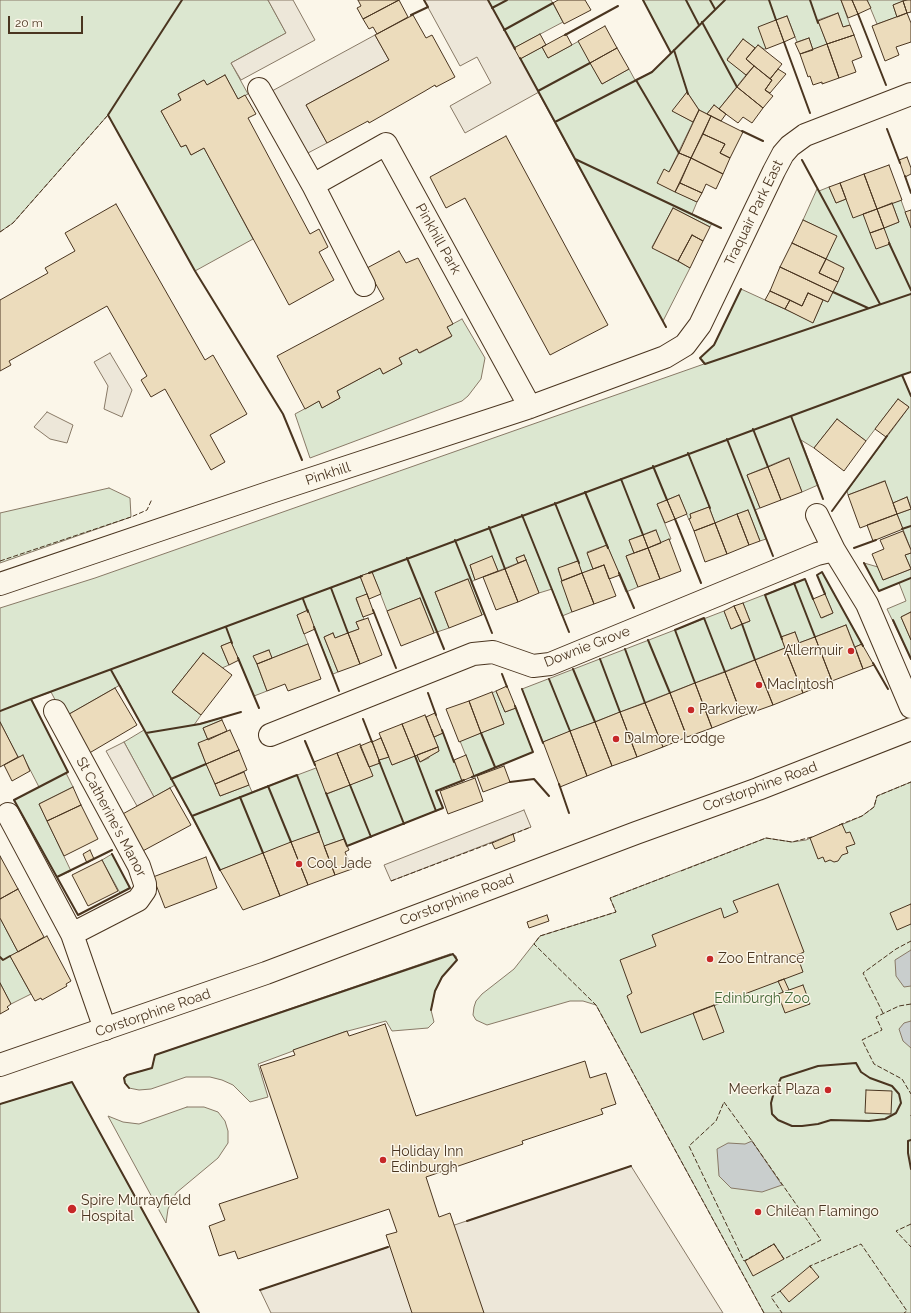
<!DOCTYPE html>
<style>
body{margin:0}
#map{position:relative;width:911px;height:1313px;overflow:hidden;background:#fbf6e9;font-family:Raleway,sans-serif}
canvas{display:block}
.scale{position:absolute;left:8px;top:16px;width:75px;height:18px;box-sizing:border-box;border:2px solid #4a3520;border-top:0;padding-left:5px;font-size:12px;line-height:14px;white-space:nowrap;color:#4a3520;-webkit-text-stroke:3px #fbf6e9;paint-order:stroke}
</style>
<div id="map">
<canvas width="911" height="1313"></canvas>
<div class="scale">20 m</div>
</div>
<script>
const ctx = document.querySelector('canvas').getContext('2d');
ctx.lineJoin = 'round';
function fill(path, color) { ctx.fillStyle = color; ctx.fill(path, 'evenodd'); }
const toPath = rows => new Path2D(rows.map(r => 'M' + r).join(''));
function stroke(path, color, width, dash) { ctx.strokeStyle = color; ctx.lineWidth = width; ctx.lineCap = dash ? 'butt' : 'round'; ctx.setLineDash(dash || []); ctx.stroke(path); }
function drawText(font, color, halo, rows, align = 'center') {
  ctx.font = font + ' Raleway,sans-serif'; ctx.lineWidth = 3; ctx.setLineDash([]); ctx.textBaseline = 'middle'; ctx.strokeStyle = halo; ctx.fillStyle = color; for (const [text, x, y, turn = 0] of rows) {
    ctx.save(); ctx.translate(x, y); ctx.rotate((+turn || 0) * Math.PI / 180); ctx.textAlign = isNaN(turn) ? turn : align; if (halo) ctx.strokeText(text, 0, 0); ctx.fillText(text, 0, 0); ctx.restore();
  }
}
const green = toPath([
 [0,0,268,0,286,33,231,63,248,94,238,99,225,75,207,85,204,80,178,94,181,100,161,111,181,147,186,145,191,155,204,148,253,239,195,271,108,115,13,223,0,232,0,0],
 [488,0,551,0,563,22,514,48,488,0],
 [643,0,841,0,850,25,843,27,838,13,818,20,827,44,813,50,809,38,797,42,787,16,776,20,766,49,764,49,758,45,755,48,743,39,727,59,746,75,719,109,714,105,707,114,699,110,687,92,673,111,693,122,669,172,658,183,697,202,692,214,712,223,710,227,673,208,652,247,690,268,663,321,520,59,542,47,548,58,579,41,602,84,629,69,635,80,652,72,671,53,643,0],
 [867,0,907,0,893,5,897,17,877,24,867,0],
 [829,187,836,203,846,199,863,214,884,228,899,222,892,203,901,200,911,228,911,372,902,375,911,396,911,508,907,497,893,503,884,481,848,495,847,491,909,407,898,399,866,441,837,419,814,448,801,440,818,485,802,492,788,458,747,475,760,508,755,510,766,539,760,541,748,510,715,523,709,507,690,514,691,518,689,520,679,495,657,504,671,539,661,543,655,530,629,540,634,553,626,556,638,587,626,592,607,545,587,552,593,569,582,573,577,561,558,569,572,612,562,616,552,589,539,593,524,555,516,558,518,563,498,571,492,557,470,565,475,580,471,582,484,614,482,615,467,579,435,592,449,628,434,633,420,598,387,611,372,572,360,576,367,594,356,599,364,619,356,622,359,629,335,638,333,633,324,637,338,672,333,674,307,611,297,615,308,644,272,658,268,650,254,656,267,691,254,696,231,642,221,646,229,665,222,668,203,653,172,692,201,715,194,725,221,718,222,720,203,728,208,740,198,744,220,796,249,785,252,792,316,768,327,794,372,776,369,767,380,763,379,760,389,757,392,765,417,755,420,762,429,758,429,756,439,751,434,737,443,733,462,781,436,791,443,808,347,846,344,839,324,846,319,832,220,870,175,785,154,797,124,742,144,730,120,685,64,717,51,692,31,699,68,772,66,773,73,787,39,804,71,871,57,877,14,800,39,787,23,756,18,757,0,722,0,608,95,578,704,364,700,358,714,345,741,289,813,322,823,300,828,302,844,268,826,259,836,236,803,220,817,189,819,191,829,187],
 [462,319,485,358,481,379,468,396,462,401,310,458,295,414,319,401,322,408,340,398,337,391,380,368,383,374,402,364,399,358,417,349,420,353,451,337,447,327,462,319],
 [109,488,130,498,131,517,0,563,0,513,109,488],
 [911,509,911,550,897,514,911,509],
 [911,553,911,612,901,617,911,640,911,659,887,609,906,601,899,583,879,591,864,563,878,567,883,580,911,569,905,555,911,553],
 [822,572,862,644,855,647,846,625,799,643,795,632,781,637,785,648,543,742,522,689,724,611,731,629,750,621,743,603,805,579,822,618,833,613,817,575,822,572],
 [496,691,505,712,516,708,533,752,474,776,460,741,504,724,492,693,496,691],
 [911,782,911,1313,764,1313,596,1005,583,1001,570,1001,487,1025,476,1020,473,1015,474,1007,476,1001,482,994,514,969,540,936,616,912,610,898,766,838,792,842,806,840,862,816,874,807,877,796,911,782],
 [112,854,130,888,120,893,102,860,112,854],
 [0,918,18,952,10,956,31,994,11,1004,0,983,0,918],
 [450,954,456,956,457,960,442,977,435,991,431,1010,434,1022,428,1028,392,1031,386,1021,344,1032,258,1064,268,1097,250,1102,233,1085,222,1080,210,1077,186,1077,151,1089,139,1090,129,1088,125,1083,124,1078,127,1075,152,1068,155,1055,450,954],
 [72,1082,199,1313,0,1313,0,1104,72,1082],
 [187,1107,204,1107,218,1112,225,1121,228,1131,228,1143,218,1158,176,1193,168,1209,166,1223,108,1116,123,1122,139,1124,187,1107]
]);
fill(green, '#dce7d0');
stroke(green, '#887966', 1);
const parking = toPath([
 [268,0,293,0,315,40,241,80,231,63,286,33,268,0],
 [424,0,488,0,539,92,465,133,450,106,491,83,477,57,460,66,424,0],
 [375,35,389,60,306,105,327,143,306,154,272,91,375,35],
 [110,353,132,390,122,417,104,409,108,386,94,362,110,353],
 [47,412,73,425,67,443,50,439,34,427,47,412],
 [124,742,154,797,137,806,106,751,124,742],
 [524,810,531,827,391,881,384,865,524,810],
 [631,1166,723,1313,271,1313,260,1290,631,1166]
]);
fill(parking, '#ede7d9');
stroke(parking, '#887966', 1);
const water = toPath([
 [911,950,911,986,904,987,896,976,895,960,911,950],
 [911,1021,911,1048,903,1041,899,1029,904,1023,911,1021],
 [752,1141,782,1185,762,1192,731,1188,719,1176,717,1149,728,1143,745,1144,752,1141]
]);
fill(water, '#c9cecd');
stroke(water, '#887966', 1);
const building = toPath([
 [358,0,399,0,363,19,357,8,361,6,358,0],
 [399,0,408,17,377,34,373,27,369,29,363,19,399,0],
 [558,0,585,0,591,10,564,24,553,3,558,0],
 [841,0,852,0,858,14,848,18,841,0],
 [852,0,867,0,871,8,858,14,852,0],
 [907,0,911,0,911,12,907,13,903,1,907,0],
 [903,1,907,13,897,17,893,5,903,1],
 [838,13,843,27,850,25,854,35,827,44,818,21,838,13],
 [907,13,911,23,911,42,896,47,899,55,885,61,872,26,907,13],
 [413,15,426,38,432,35,455,77,436,87,435,85,425,91,369,123,368,121,327,143,306,105,389,60,375,35,413,15],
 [787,16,795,37,784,42,776,20,787,16],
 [776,20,784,42,766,49,758,27,776,20],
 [605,26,617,48,590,63,578,41,605,26],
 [540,34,546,45,520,59,514,48,540,34],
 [566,34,572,45,548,58,542,47,566,34],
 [854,35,862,57,852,61,856,72,839,78,827,44,854,35],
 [809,38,813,50,800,54,795,43,809,38],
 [743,39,755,48,746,59,754,66,746,75,727,60,743,39],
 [827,44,839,78,822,84,822,82,813,85,810,76,808,77,800,54,827,44],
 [758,45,782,64,770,79,746,59,758,45],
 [617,48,629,69,602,84,590,63,617,48],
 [754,66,772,80,765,90,773,96,763,108,737,87,754,66],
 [778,69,786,74,770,93,765,90,772,80,770,79,778,69],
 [225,75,238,99,245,95,256,114,248,118,310,234,319,229,328,247,319,252,334,280,289,305,204,148,191,155,186,145,181,147,161,111,181,100,178,94,204,80,207,85,225,75],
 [737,87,763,108,752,123,743,117,738,123,719,109,737,87],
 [687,92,699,110,693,122,672,111,687,92],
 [714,105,726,114,721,121,707,114,714,105],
 [699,110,711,116,691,158,679,153,699,110],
 [711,116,743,132,730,158,720,153,725,144,703,134,711,116],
 [703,134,725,144,720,153,730,158,723,174,691,158,703,134],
 [506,136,608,325,550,355,465,198,446,208,430,177,506,136],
 [679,153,691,158,675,192,657,183,664,169,669,172,679,153],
 [907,157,911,168,911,174,905,177,899,160,907,157],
 [691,158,723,174,716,189,706,184,702,193,680,183,691,158],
 [889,165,902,200,877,209,864,174,889,165],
 [864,174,877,209,853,218,840,183,864,174],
 [680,183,702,193,697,202,675,192,680,183],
 [840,183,846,199,836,203,829,187,840,183],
 [892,203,899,222,884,228,877,209,892,203],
 [116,204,205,360,213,355,247,414,210,435,225,462,211,470,165,389,151,397,141,380,147,376,107,306,9,361,11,365,0,371,0,300,48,273,45,268,75,251,65,233,116,204],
 [673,208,710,227,703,241,692,235,678,261,652,248,673,208],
 [877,209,884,228,870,233,863,214,877,209],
 [911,210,911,228,905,212,911,210],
 [803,220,837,236,826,259,792,243,803,220],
 [884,228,890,244,876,249,870,233,884,228],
 [692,235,703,241,690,268,678,261,692,235],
 [792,243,826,259,819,273,838,282,833,292,780,267,792,243],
 [399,251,406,263,418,258,453,324,447,327,452,336,419,353,417,349,399,358,402,364,383,374,380,368,337,391,340,398,322,408,319,401,305,409,277,356,384,299,367,268,399,251],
 [826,259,844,268,838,282,819,273,826,259],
 [780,267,833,292,828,302,808,293,802,306,770,291,780,267],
 [770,291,790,300,785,309,765,300,770,291],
 [808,293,823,300,813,323,785,309,790,300,802,306,808,293],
 [898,399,909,407,886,437,875,429,898,399],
 [837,419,866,441,844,471,814,448,837,419],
 [789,458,802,492,781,500,768,467,789,458],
 [768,467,781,500,760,508,747,475,768,467],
 [885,481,897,514,860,528,848,495,885,481],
 [679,495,687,514,675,519,667,500,679,495],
 [907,497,911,509,897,514,893,503,907,497],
 [667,500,675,519,665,523,657,504,667,500],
 [709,507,715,523,694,531,689,519,691,518,690,514,709,507],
 [748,510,760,541,749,545,737,514,748,510],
 [737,514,749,545,727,554,715,523,737,514],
 [897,514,903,529,873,541,867,525,897,514],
 [715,523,727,554,705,562,694,531,715,523],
 [656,530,661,543,648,548,643,535,656,530],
 [903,531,911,550,911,553,905,555,911,569,883,580,872,554,884,549,880,540,903,531],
 [643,535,648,548,634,553,629,540,643,535],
 [669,539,681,571,660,579,648,548,669,539],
 [607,545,620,575,609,579,604,565,593,569,587,553,607,545],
 [648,548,660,579,638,587,626,556,648,548],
 [524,555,526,560,518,563,516,558,524,555],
 [492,556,498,571,475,580,470,565,492,556],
 [526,560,539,593,518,602,505,569,526,560],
 [578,561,582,573,562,581,558,568,578,561],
 [604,565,616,596,594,604,582,573,604,565],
 [505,569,518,602,496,610,483,577,505,569],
 [372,572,381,594,369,599,360,576,372,572],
 [582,573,594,604,572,612,561,581,582,573],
 [468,579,482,615,449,628,435,592,468,579],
 [367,594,374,613,363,617,356,598,367,594],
 [825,594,833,613,821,618,813,599,825,594],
 [420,598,434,633,401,646,387,611,420,598],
 [743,603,750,621,742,624,734,606,743,603],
 [734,606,742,624,731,629,724,611,734,606],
 [308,610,315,629,304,634,297,615,308,610],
 [911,612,911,640,901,617,911,612],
 [368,618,382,655,360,664,348,633,359,629,356,622,368,618],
 [846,625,863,669,832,681,815,637,846,625],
 [795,632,799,643,785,648,781,637,795,632],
 [333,633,335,638,348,633,360,664,338,672,324,637,333,633],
 [815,637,832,681,803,693,785,648,815,637],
 [231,642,239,660,229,665,221,646,231,642],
 [308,644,321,679,288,691,285,684,267,691,257,664,308,644],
 [862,644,874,665,863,669,855,647,862,644],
 [785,648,803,693,773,705,755,660,785,648],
 [269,650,272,658,257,664,253,656,269,650],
 [203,653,232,675,201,715,172,692,203,653],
 [755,660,773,705,742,716,725,672,755,660],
 [725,672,742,716,712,728,695,683,725,672],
 [695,683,712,728,687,737,670,693,695,683],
 [507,686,516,708,505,712,496,691,507,686],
 [115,688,137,725,86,755,64,717,115,688],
 [492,692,504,724,481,733,469,701,492,692],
 [670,693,687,737,663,747,645,703,670,693],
 [469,701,481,733,459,742,446,709,469,701],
 [645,703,663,747,637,757,620,712,645,703],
 [620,712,637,757,612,766,595,722,620,712],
 [435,713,443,733,434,737,426,717,435,713],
 [425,715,438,747,415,756,402,724,425,715],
 [222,720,227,731,208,740,203,728,222,720],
 [0,722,18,757,0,767,0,722],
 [595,722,612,766,587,776,570,731,595,722],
 [402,724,415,756,392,765,379,733,402,724],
 [230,730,239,750,206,764,198,743,230,730],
 [570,731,587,776,560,787,543,742,570,731],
 [381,738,389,757,379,760,372,742,381,738],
 [372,741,380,763,369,767,360,746,372,741],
 [360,744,373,776,350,785,337,753,360,744],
 [438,747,439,751,420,762,417,755,438,747],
 [239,750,247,770,215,784,206,764,239,750],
 [337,753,350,785,326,794,314,762,337,753],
 [23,755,30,771,12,781,4,765,23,755],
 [466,755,474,776,462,781,454,760,466,755],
 [504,766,510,782,483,792,477,776,504,766],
 [244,772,249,785,220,796,215,784,244,772],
 [475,778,483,801,448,814,440,791,475,778],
 [73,787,81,805,47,821,39,804,73,787],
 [170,788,191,825,139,853,119,816,170,788],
 [81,805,98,839,64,856,47,821,81,805],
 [842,824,846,833,850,832,855,844,846,847,848,853,842,855,838,861,834,862,830,860,825,862,823,857,818,859,810,838,842,824],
 [319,832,335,875,308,885,291,842,319,832],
 [513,834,515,841,495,849,492,843,513,834],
 [344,839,349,850,345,852,352,869,335,875,324,846,344,839],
 [291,842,308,885,280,896,263,853,291,842],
 [90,850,94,859,87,863,83,854,90,850],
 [263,853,280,896,243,910,220,870,263,853],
 [0,856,18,889,0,899,0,856],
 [206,857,217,888,165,908,153,877,206,857],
 [102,860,118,891,88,906,72,875,102,860],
 [778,884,804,952,797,955,803,972,641,1033,627,996,632,993,620,960,656,946,652,935,721,908,724,918,738,912,733,901,778,884],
 [18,889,44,937,18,952,0,918,0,899,18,889],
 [911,904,911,924,897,930,890,913,911,904],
 [547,915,549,921,529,928,527,922,547,915],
 [47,936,71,981,66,984,67,986,42,1000,41,998,35,1001,10,956,47,936],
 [784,979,789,990,783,992,778,981,784,979],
 [0,983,11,1004,7,1007,9,1009,0,1014,0,983],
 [803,985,810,1004,785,1013,778,994,803,985],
 [714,1005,724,1032,703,1040,693,1013,714,1005],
 [385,1024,416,1116,585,1061,590,1078,606,1073,616,1104,601,1109,603,1114,522,1141,523,1144,426,1177,439,1217,450,1213,484,1313,412,1313,386,1235,397,1232,389,1209,238,1259,235,1251,219,1256,209,1226,225,1220,219,1204,298,1178,260,1066,295,1055,293,1050,347,1031,349,1036,385,1024],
 [866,1090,892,1091,891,1114,865,1113,866,1090],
 [774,1244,784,1259,753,1276,745,1261,774,1244],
 [810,1266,819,1277,789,1302,780,1291,810,1266]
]);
fill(building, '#ecdcbc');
stroke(building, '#4a3520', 1);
const minor = toPath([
 [259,89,313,185,364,285],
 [313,185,386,144,530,407],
 [817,515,834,550],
 [0,584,271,492,530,407,665,357,685,345,700,325,774,171,783,154,790,146,805,135,911,94],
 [55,711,139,866,145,884,145,890,138,900,72,934],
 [270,735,473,654,493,652,533,666,550,664,817,554,834,550,867,604,911,707],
 [8,814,72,934,105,1029]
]);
const primary = toPath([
 [0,1065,266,973,636,833,758,789,911,729]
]);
stroke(minor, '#4a3520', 24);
stroke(primary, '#4a3520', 24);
stroke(minor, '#fbf6e9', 22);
stroke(primary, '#fbf6e9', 22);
stroke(toPath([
 [0,232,13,223,108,115],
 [0,561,131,517,147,510,152,499],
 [839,825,862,816,874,807,877,796,911,782],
 [511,835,531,827],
 [681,871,766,838,792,842,812,837],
 [670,875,610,898,616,912,540,936,534,944,596,1005,764,1313],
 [391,881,494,842],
 [911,1004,899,1006,876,1017,882,1030,862,1040,874,1064,902,1079,911,1094],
 [883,1013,863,973,896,949,911,941],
 [724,1102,752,1141,821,1240,784,1259,774,1244,744,1261,689,1146,716,1121,724,1102],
 [911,1115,911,1116],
 [911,1224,896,1231,911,1247],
 [811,1268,810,1266,861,1244,907,1311,904,1313],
 [781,1292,780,1291,771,1297,782,1313]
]), '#4a3520', 1, [5, 2]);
stroke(toPath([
 [182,0,108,115,195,271,283,414,302,460],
 [488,0,515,49],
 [643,0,671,53],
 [686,0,699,25],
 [710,0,715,9],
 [769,0,776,20],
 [810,0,818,23],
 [492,8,507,0],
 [858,14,886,85],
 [411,15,428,7,424,0],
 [702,22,737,87],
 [504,30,553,3],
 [565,35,618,6],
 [784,42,810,113],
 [674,50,688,94],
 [520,58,555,122,652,72,725,0],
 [636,80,679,153],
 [538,91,590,63],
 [555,122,666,327],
 [887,129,900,163],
 [742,131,763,141],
 [575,159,721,228],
 [802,160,880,304],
 [905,176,911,193],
 [889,243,911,290],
 [741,289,714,345,700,358,705,364,911,294],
 [833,292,868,308],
 [902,375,911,372],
 [791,416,902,375,911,396],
 [753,429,768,467],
 [727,439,773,556],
 [688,453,710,508],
 [653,466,667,500],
 [621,479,643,535],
 [585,492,608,548],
 [555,503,579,563],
 [832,511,887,436],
 [522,515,569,632],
 [675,519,701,583],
 [489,527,505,569],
 [902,529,911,526],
 [455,540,492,633],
 [854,548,876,540],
 [407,558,444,649],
 [864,563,879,591,911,578],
 [369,573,791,416,823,499],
 [619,573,634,608],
 [794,583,815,637],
 [331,588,348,633],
 [825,594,817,575,822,572,863,646],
 [303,599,308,612],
 [373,610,396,668],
 [893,620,911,659],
 [742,624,755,660],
 [226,627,232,643],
 [314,627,339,691],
 [782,639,765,595,805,579,813,599],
 [648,640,670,693],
 [625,649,645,703],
 [238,658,259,708],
 [600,659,620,712],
 [873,663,888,689],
 [573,669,595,722],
 [111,670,192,816,297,775,319,832],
 [502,674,507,687],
 [549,679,570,731],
 [695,683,675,630,704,618,725,672],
 [522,689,543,743],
 [428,693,436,715],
 [31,699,362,576],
 [0,711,31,699,68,772,14,800,78,915,130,888,112,854],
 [363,719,372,742],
 [442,730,454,762],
 [146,733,200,724,241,712],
 [481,733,495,767],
 [305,741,315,765],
 [415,756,436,811],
 [379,761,404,824],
 [472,777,533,752,515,706],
 [171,779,206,764],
 [510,782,534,779,549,796],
 [559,784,569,813],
 [350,785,371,837],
 [268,786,291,842],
 [326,793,347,846,443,808,436,791,464,780],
 [240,797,263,853],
 [192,816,220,870],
 [57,877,112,850],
 [0,957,3,960,10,956],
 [856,1063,861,1072,870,1078,892,1086,899,1094,901,1103,896,1113,885,1119,869,1121,831,1120,818,1124,802,1126,792,1126,778,1120,772,1114,771,1103,774,1092,781,1078,818,1066,856,1063],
 [129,1088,125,1083,124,1078,127,1075,152,1068,155,1055,453,954,457,960,442,977,435,991,431,1010],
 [0,1104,72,1082,199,1313],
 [911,1140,908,1141,908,1153,911,1169],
 [467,1221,631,1166],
 [260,1290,388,1247]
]), '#4a3520', 2);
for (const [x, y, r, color] of [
 [851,651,4,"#c62828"],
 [759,685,4,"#c62828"],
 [691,710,4,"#c62828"],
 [616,739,4,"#c62828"],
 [299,864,4,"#c62828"],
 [710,959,4,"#c62828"],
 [828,1090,4,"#c62828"],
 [383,1160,4,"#c62828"],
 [72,1209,5,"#c62828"],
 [758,1212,4,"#c62828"]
]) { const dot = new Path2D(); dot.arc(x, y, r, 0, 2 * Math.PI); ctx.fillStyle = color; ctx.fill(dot); stroke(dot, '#fbf6e9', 1.5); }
drawText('14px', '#4a3520', '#fbf6e9', [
 ["Traquair Park East",754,213,-64],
 ["Pinkhill Park",438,239,61],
 ["Pinkhill",328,474,-18],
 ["Downie Grove",587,647,-21],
 ["Corstorphine Road",760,787,-20],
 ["St Catherine's Manor",111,817,62],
 ["Corstorphine Road",457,900,-21],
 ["Corstorphine Road",153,1013,-19]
]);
drawText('14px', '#4a3520', '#fbf6e9', [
 ["Allermuir",843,651,"right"],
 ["MacIntosh",767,685],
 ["Parkview",699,710],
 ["Dalmore Lodge",624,739],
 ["Cool Jade",307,864],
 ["Zoo Entrance",718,959],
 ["Meerkat Plaza",820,1090,"right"],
 ["Holiday Inn",391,1152],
 ["Edinburgh",391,1168],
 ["Spire Murrayfield",81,1201],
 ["Hospital",81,1217],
 ["Chilean Flamingo",766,1212]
], 'left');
drawText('14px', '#436837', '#fbf6e9', [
 ["Edinburgh Zoo",762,999]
]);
</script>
